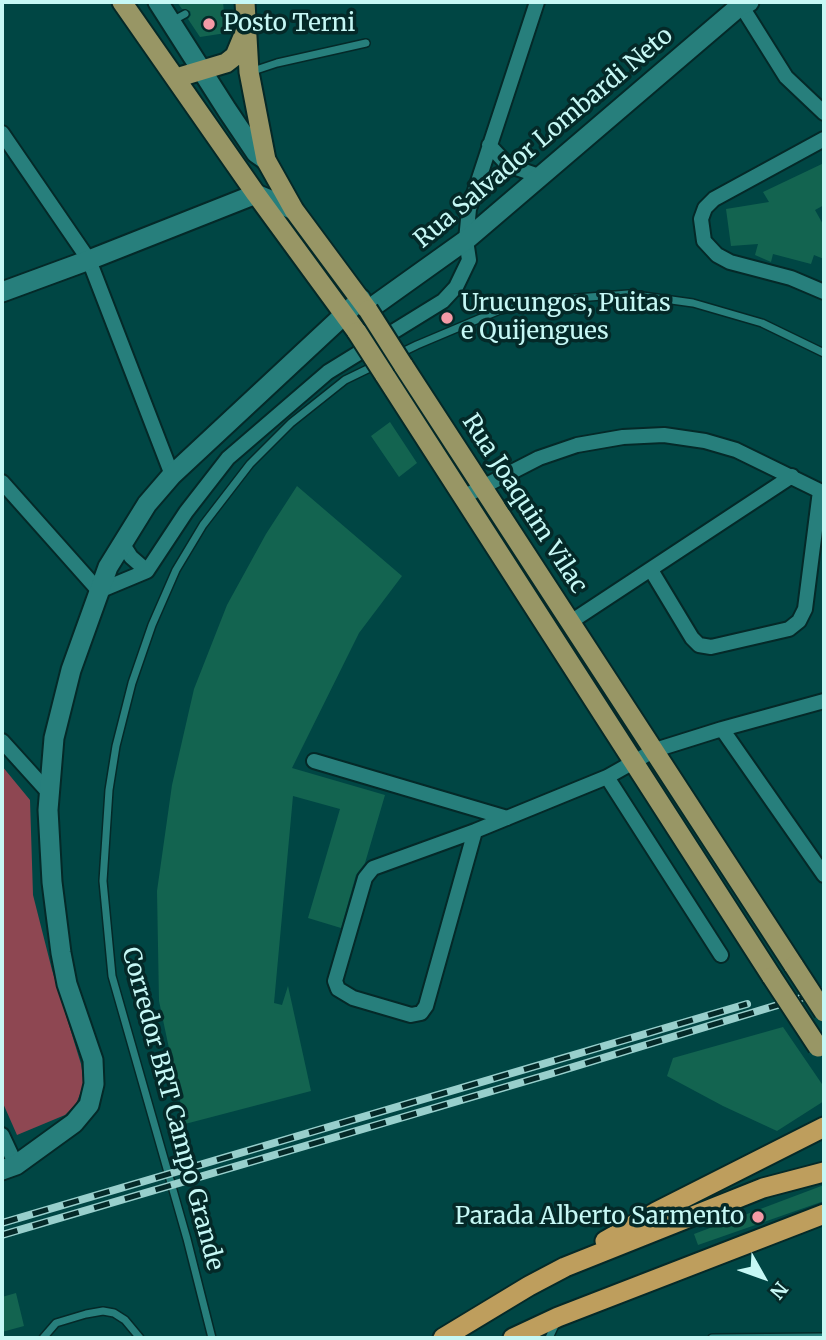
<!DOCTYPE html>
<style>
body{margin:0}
#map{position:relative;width:826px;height:1340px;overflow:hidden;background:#004644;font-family:Merriweather,serif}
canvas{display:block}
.frame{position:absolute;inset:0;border:4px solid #c6f8f5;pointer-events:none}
.north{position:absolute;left:728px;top:1242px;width:70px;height:70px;-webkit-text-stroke:5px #042928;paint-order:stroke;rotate:130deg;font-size:19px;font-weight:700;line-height:28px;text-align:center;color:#c6f8f5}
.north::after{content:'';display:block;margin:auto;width:24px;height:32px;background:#c6f8f5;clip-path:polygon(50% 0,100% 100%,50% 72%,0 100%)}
</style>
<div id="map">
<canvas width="826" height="1340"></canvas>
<div class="frame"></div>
<div class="north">N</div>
</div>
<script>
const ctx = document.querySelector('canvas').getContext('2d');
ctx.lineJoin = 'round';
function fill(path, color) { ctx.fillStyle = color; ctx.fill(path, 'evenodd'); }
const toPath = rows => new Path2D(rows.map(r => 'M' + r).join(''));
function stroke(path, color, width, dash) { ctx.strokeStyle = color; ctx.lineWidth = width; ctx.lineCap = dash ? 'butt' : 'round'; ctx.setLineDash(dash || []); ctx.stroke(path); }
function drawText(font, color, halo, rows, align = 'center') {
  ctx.font = font + ' Merriweather,serif'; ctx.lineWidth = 7; ctx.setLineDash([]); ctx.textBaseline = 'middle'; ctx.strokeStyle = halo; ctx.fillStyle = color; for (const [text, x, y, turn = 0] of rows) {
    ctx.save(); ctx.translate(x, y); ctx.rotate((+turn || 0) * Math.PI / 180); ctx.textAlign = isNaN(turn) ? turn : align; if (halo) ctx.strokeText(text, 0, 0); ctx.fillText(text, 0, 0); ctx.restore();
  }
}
fill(toPath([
 [2,766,30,800,33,895,52,970,81,1064,84,1084,76,1104,65,1115,17,1135,2,1101]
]), '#8e4752');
fill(toPath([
 [177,2,223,2,226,33,200,37,188,19,191,15,190,11,182,9],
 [824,163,824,205,815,210,824,226,824,259,814,255,811,264,773,254,771,262,755,255,758,244,731,246,726,209,769,202,763,192],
 [390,422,417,463,399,477,371,436],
 [297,486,402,576,359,633,292,768,385,795,365,863,356,875,341,928,308,918,340,809,293,796,274,1003,282,1005,288,986,311,1091,185,1124,159,1001,157,891,172,785,194,689,227,605,266,534],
 [783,1027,824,1087,824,1101,777,1131,723,1106,667,1076,673,1058],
 [824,1185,824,1201,698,1245,694,1234],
 [16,1293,24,1326,2,1332,2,1297]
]), '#136450');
const service = toPath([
 [172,21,185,14],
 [250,72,277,63,366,43],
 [43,1338,56,1323,86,1314,103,1311,114,1313,125,1320,140,1338],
 [212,1338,187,1239,112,976,103,881,109,790,116,746,132,683,152,625,176,570,203,525,250,464,291,423,345,380,417,345,500,310,564,299,628,294,693,303,762,323,824,353],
 [549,1338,556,1323],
 [712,1338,824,1337]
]);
const minor = toPath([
 [739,2,786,77,824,113],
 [2,133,89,260,172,475],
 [824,139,714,199,705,208,701,219,704,241,717,255,730,262,791,278,824,292],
 [489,145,504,161,516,168,542,177],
 [2,482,99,591,147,571,186,512,228,458,328,372,443,301,456,287,469,260,466,240,469,209,537,2],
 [463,497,539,458,577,445,623,437,664,435,705,441,736,450,824,493],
 [122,543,131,557,147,571],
 [651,570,692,638,699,645,711,647,789,629,799,621,805,609,820,491],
 [572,621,792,476],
 [722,729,824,875],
 [2,741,50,794],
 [314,761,507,818],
 [607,777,721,955],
 [475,831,426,1006,421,1013,411,1015,353,998,338,989,335,981,365,878,373,868,475,831,607,777,655,750,722,729,824,701],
 [2,1135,16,1165]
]);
const secondary = toPath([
 [158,2,227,110,256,153,266,160],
 [2,292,89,260,256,194,294,210],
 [368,310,466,240,741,5,749,2],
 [2,1170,16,1165,74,1123,89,1105,94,1084,93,1060,67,984,61,953,52,882,48,810,54,738,71,670,108,567,147,504,172,475,361,299]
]);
const primary = toPath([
 [122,2,256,194,357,332],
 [245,2,249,72,266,160,294,210,368,310],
 [176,78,226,63,235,56,245,32],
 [403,365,794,966],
 [384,374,772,977]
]);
const trunk = toPath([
 [605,1241,656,1212,824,1127],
 [443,1338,529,1286,565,1267,763,1188,824,1172],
 [513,1338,558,1317,824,1214]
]);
stroke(service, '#042928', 10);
stroke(minor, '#042928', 18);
stroke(secondary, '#042928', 23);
stroke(primary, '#042928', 23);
stroke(trunk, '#042928', 23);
stroke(service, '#277f7c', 7);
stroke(minor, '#277f7c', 14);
stroke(secondary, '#277f7c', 19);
stroke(primary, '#989665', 19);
stroke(trunk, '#be9e5d', 19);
const rail = toPath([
 [2,1223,747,1004],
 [2,1235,550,1074,824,991]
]);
stroke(rail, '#98cfcc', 8);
stroke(rail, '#042928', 5, [16]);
const primaryBridge = toPath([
 [368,310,403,365],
 [357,332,384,374],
 [794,966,824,1012],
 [772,977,818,1047]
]);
stroke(primaryBridge, '#042928', 23, []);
stroke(primaryBridge, '#989665', 19);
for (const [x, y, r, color] of [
 [209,24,7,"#f49aa6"],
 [447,318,7,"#f49aa6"],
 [758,1217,7,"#f49aa6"]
]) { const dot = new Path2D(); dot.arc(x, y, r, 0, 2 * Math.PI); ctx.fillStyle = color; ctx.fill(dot); stroke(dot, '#042928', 2.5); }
drawText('24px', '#c6f8f5', '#042928', [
 ["Posto Terni",223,24],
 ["Urucungos, Puitas",461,304],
 ["e Quijengues",461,332],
 ["Parada Alberto Sarmento",744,1217,"right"]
], 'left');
drawText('24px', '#c6f8f5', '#042928', [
 ["Rua Salvador Lombardi Neto",544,138,-40],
 ["Rua Joaquim Vilac",524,504,57],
 ["Corredor BRT Campo Grande",172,1109,75]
]);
</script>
